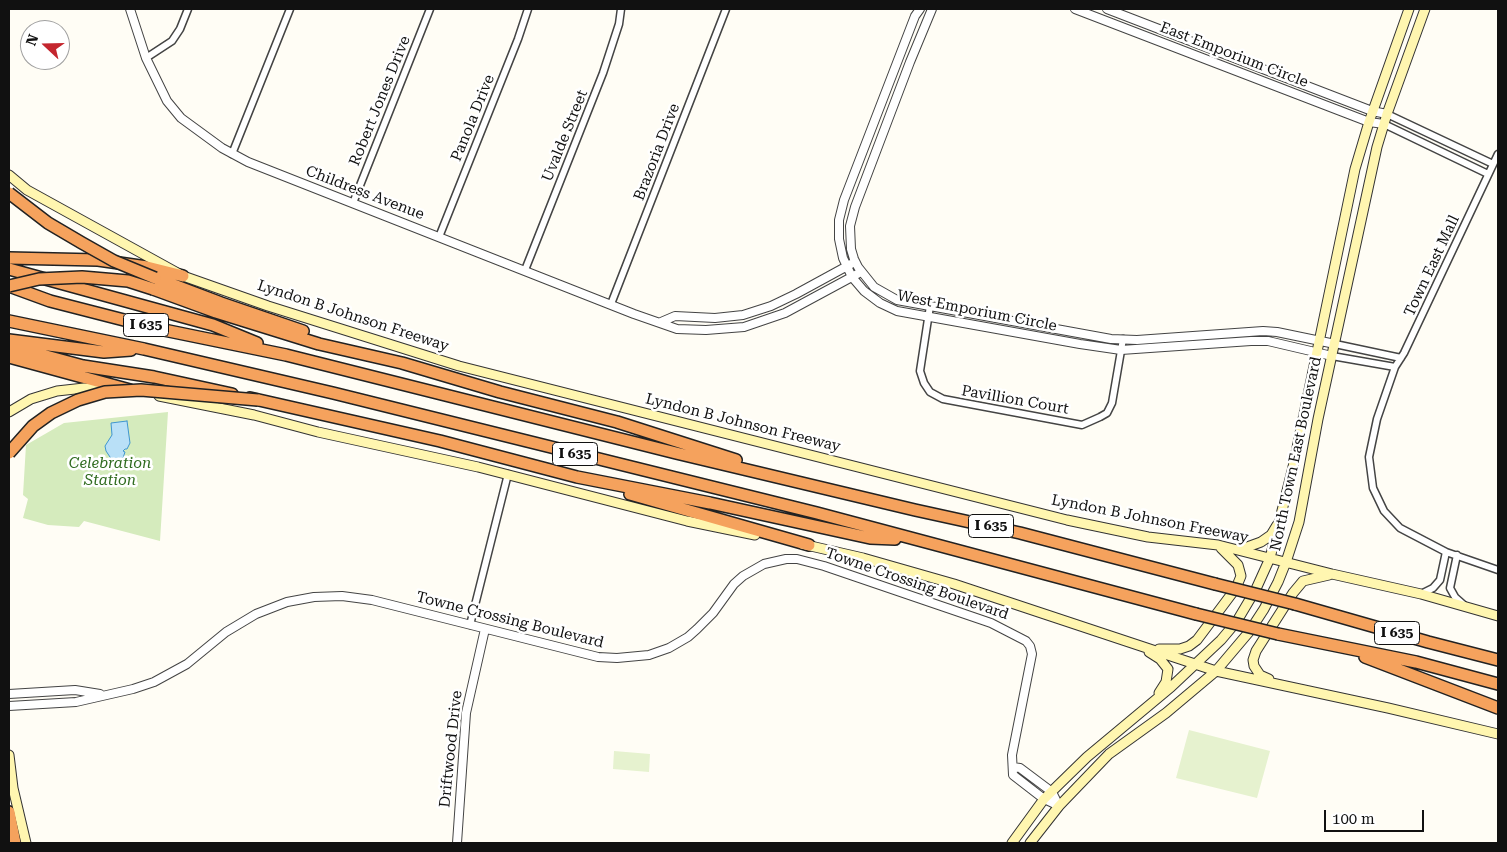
<!DOCTYPE html>
<style>
body{margin:0}
#map{position:relative;width:1507px;height:852px;overflow:hidden;background:#fffdf5;font-family:"Roboto Serif",serif}
canvas{display:block}
.frame{position:absolute;inset:0;border:10px solid #111;pointer-events:none}
.north{position:absolute;left:20px;top:20px;width:50px;height:50px;box-sizing:border-box;background:#fff;border:1px solid #a0a0a0;border-radius:50%;rotate:291deg;font-size:14px;font-weight:700;line-height:20px;text-align:center;color:#111}
.north::after{content:'';display:block;margin:auto;width:18px;height:22px;background:#c4262e;clip-path:polygon(50% 0,100% 100%,50% 72%,0 100%)}
.scale{position:absolute;left:1324px;top:810px;width:100px;height:22px;box-sizing:border-box;border:2px solid #111;border-top:0;padding-left:6px;font-size:15px;line-height:18px;white-space:nowrap;color:#111;-webkit-text-stroke:4px #fff;paint-order:stroke}
</style>
<div id="map">
<canvas width="1507" height="852"></canvas>
<div class="frame"></div>
<div class="north">N</div>
<div class="scale">100 m</div>
</div>
<script>
const ctx = document.querySelector('canvas').getContext('2d');
ctx.lineJoin = 'round';
function fill(path, color) { ctx.fillStyle = color; ctx.fill(path, 'evenodd'); }
const toPath = rows => new Path2D(rows.map(r => 'M' + r).join(''));
function stroke(path, color, width, dash) { ctx.strokeStyle = color; ctx.lineWidth = width; ctx.lineCap = dash ? 'butt' : 'round'; ctx.setLineDash(dash || []); ctx.stroke(path); }
function drawText(font, color, halo, rows, align = 'center') {
  ctx.font = font + ' "Roboto Serif",serif'; ctx.lineWidth = 5; ctx.setLineDash([]); ctx.textBaseline = 'middle'; ctx.strokeStyle = halo; ctx.fillStyle = color; for (const [text, x, y, turn = 0] of rows) {
    ctx.save(); ctx.translate(x, y); ctx.rotate((+turn || 0) * Math.PI / 180); ctx.textAlign = isNaN(turn) ? turn : align; if (halo) ctx.strokeText(text, 0, 0); ctx.fillText(text, 0, 0); ctx.restore();
  }
}
fill(toPath([
 [168,412,160,541,84,521,79,527,48,525,23,518,28,499,23,495,26,445,64,423]
]), '#d5ebbd');
fill(toPath([
 [1189,730,1270,751,1257,798,1176,778],
 [614,751,650,754,649,772,613,769]
]), '#e6f2cf');
const water = toPath([
 [127,421,130,443,127,449,125,449,123,451,125,452,123,458,112,460,106,451,105,446,112,435,111,423,127,421]
]);
fill(water, '#b9e0f7');
stroke(water, '#3f96cf', 1);
const minor = toPath([
 [146,58,172,41,180,29,188,9],
 [1387,114,1493,164],
 [1384,124,1488,174],
 [232,154,290,9],
 [1498,154,1404,353,1395,367,1377,419,1369,457,1373,488,1384,511,1400,528,1446,552,1498,570],
 [353,203,430,9],
 [439,237,518,39,528,9],
 [525,270,603,73,619,24,621,9],
 [611,304,726,9],
 [930,306,920,371,924,383,930,392,943,399,1082,425,1100,417,1107,413,1112,403,1123,339],
 [1335,344,1401,358],
 [1332,356,1395,367],
 [1457,555,1450,588,1455,597,1464,605],
 [1421,594,1433,588,1440,580,1446,552],
 [470,625,508,474]
]);
const tertiary = toPath([
 [130,9,146,58,167,101,181,118,222,148,248,162,634,314,677,329,706,330,744,327,785,313,861,272],
 [920,9,915,16,844,200,839,220,839,239,843,258,852,277,864,291,880,303,897,311,1080,344,1121,350,1251,341,1268,341,1332,356],
 [932,9,910,62,855,207,850,226,851,249,854,259,858,267,874,287,897,300,1111,339,1137,340,1263,331,1277,332,1335,344],
 [1075,9,1369,122,1384,124],
 [1107,9,1372,111,1387,114],
 [661,322,675,316,715,318,743,315,771,306,796,294,851,264],
 [9,694,75,690,100,694],
 [9,706,76,702,133,689,154,682,187,664,226,632,256,614,287,602,314,597,342,596,372,600,598,657,617,658,649,655,669,648,688,637,697,629,713,613,734,584,743,576,764,564,786,559,797,559,824,566,991,623,1026,641,1030,646,1032,654,1012,755,1013,775,1044,799,1059,806],
 [1013,767,1020,768,1052,792,1059,806],
 [457,843,466,713,485,629]
]);
const secondary = toPath([
 [9,175,27,190,183,276,268,306,459,366,1067,520,1148,537,1218,545,1332,574,1421,594,1498,616],
 [159,396,254,415,318,432,478,467,687,521,755,535],
 [9,412,31,399,57,391,84,388,107,390],
 [802,544,863,558,954,584,1216,671,1388,708,1498,734],
 [1239,550,1261,542,1271,535,1277,525],
 [1159,649,1180,649,1189,646,1197,640,1236,588,1241,576,1238,565,1221,548],
 [1149,652,1160,659,1168,669,1166,682,1159,693],
 [1269,679,1260,675,1254,666,1253,660,1256,651,1293,593,1303,581,1329,575],
 [9,755,13,788,26,843],
 [1012,843,1044,799,1087,757,1171,687,1221,640,1237,621,1256,589,1270,558,1293,467,1355,169,1369,122,1409,9],
 [1030,843,1059,806,1109,754,1166,713,1216,671,1249,632,1264,609,1278,582,1286,562,1299,522,1318,419,1377,147,1387,114,1425,9]
]);
const motorway = toPath([
 [9,258,98,260,147,267,183,276],
 [9,269,213,325,257,343],
 [155,278,221,303,303,331],
 [9,286,50,301,159,329,286,355,676,453,915,510,1020,533,1215,584],
 [153,289,216,312,319,344,402,363,500,392,617,422,736,460],
 [9,321,144,349,333,393,817,513,1196,614],
 [9,340,104,352,131,350],
 [9,346,83,366,154,377,232,394],
 [9,357,130,390],
 [250,398,440,441,577,477,710,503,870,538,895,539],
 [630,494,809,545],
 [1295,604,1428,642,1498,660],
 [1278,634,1416,662,1498,684],
 [1365,657,1498,708],
 [9,812,15,843]
]);
stroke(minor, '#444', 9);
stroke(tertiary, '#444', 10);
stroke(secondary, '#333', 11);
stroke(motorway, '#222', 14);
stroke(minor, '#fff', 6);
stroke(tertiary, '#fff', 8);
stroke(secondary, '#fff6b0', 9);
stroke(motorway, '#f5a25d', 11);
const motorwayBridge = toPath([
 [9,193,48,223,82,243,114,261,155,278],
 [9,286,39,279,82,277,128,281,153,289],
 [9,453,33,426,51,413,78,400,105,392,141,390,258,400],
 [1215,584,1295,604],
 [1196,614,1278,634]
]);
stroke(motorwayBridge, '#222', 14, []);
stroke(motorwayBridge, '#f5a25d', 11);
for (const [x, y, w] of [
 [146,325,45],
 [575,454,45],
 [991,526,45],
 [1397,633,45]
]) { const box = new Path2D(); box.roundRect(x - w / 2, y - 11.5, w, 23, 4); ctx.fillStyle = '#fff'; ctx.fill(box); stroke(box, '#111', 1); }
drawText('bold 14px', '#111', null, [
 ["I 635",146,325],
 ["I 635",575,454],
 ["I 635",991,526],
 ["I 635",1397,633]
]);
drawText('15px', '#111', '#fff', [
 ["East Emporium Circle",1234,55,21],
 ["Robert Jones Drive",380,101,-68],
 ["Panola Drive",473,118,-68],
 ["Uvalde Street",565,136,-68],
 ["Brazoria Drive",657,152,-69],
 ["Childress Avenue",365,193,21],
 ["Town East Mall",1432,266,-65],
 ["West Emporium Circle",977,311,11],
 ["Lyndon B Johnson Freeway",353,316,18],
 ["Pavillion Court",1015,400,10],
 ["Lyndon B Johnson Freeway",743,423,14],
 ["North Town East Boulevard",1296,454,-78],
 ["Lyndon B Johnson Freeway",1150,519,11],
 ["Towne Crossing Boulevard",917,584,19],
 ["Towne Crossing Boulevard",510,620,14],
 ["Driftwood Drive",451,749,-84]
]);
drawText('italic 15px', '#2f6b1f', '#fff', [
 ["Celebration",110,464],
 ["Station",110,481]
]);
</script>
